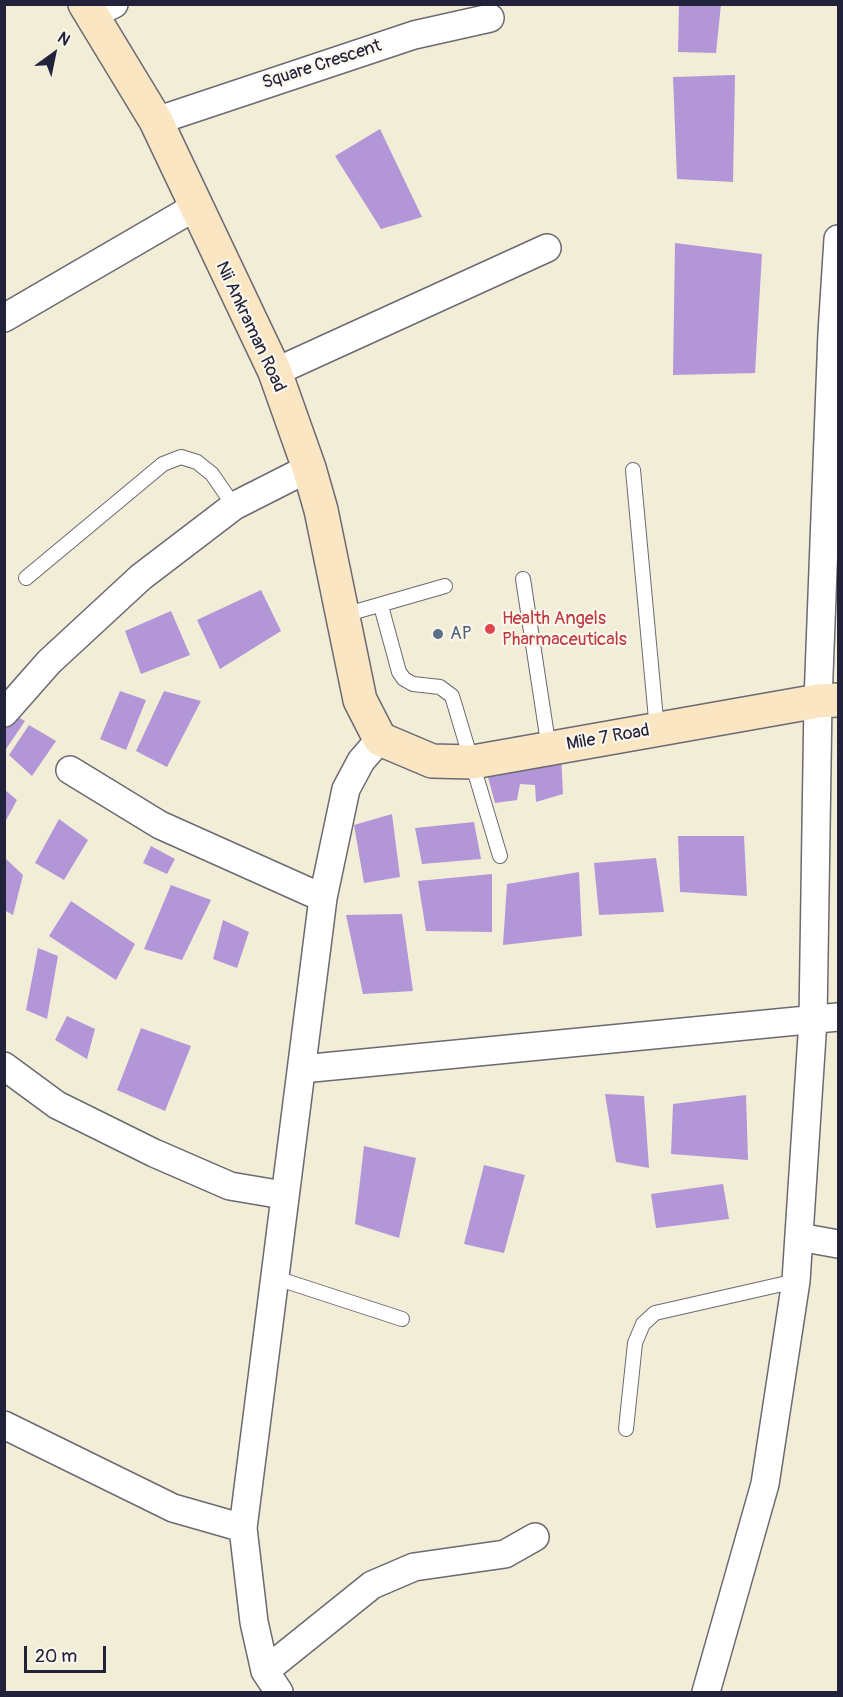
<!DOCTYPE html>
<style>
body{margin:0}
#map{position:relative;width:843px;height:1697px;overflow:hidden;background:#f2edd7;font-family:Pangolin,sans-serif}
canvas{display:block}
.frame{position:absolute;inset:0;border:6px solid #22223b;pointer-events:none}
.north{position:absolute;left:24px;top:24px;width:60px;height:60px;-webkit-text-stroke:4px #fbf7ec;paint-order:stroke;rotate:33deg;font-size:16px;font-weight:700;line-height:24px;text-align:center;color:#22223b}
.north::after{content:'';display:block;margin:auto;width:21px;height:27px;background:#22223b;clip-path:polygon(50% 0,100% 100%,50% 72%,0 100%)}
.scale{position:absolute;left:24px;top:1646px;width:82px;height:27px;box-sizing:border-box;border:3px solid #22223b;border-top:0;padding-left:8px;font-size:18px;line-height:21px;white-space:nowrap;color:#22223b;-webkit-text-stroke:4px #fbf7ec;paint-order:stroke}
</style>
<div id="map">
<canvas width="843" height="1697"></canvas>
<div class="frame"></div>
<div class="north">N</div>
<div class="scale">20 m</div>
</div>
<script>
const ctx = document.querySelector('canvas').getContext('2d');
ctx.lineJoin = 'round';
function fill(path, color) { ctx.fillStyle = color; ctx.fill(path, 'evenodd'); }
const toPath = rows => new Path2D(rows.map(r => 'M' + r).join(''));
function stroke(path, color, width, dash) { ctx.strokeStyle = color; ctx.lineWidth = width; ctx.lineCap = dash ? 'butt' : 'round'; ctx.setLineDash(dash || []); ctx.stroke(path); }
function drawText(font, color, halo, rows, align = 'center') {
  ctx.font = font + ' Pangolin,sans-serif'; ctx.lineWidth = 4.5; ctx.setLineDash([]); ctx.textBaseline = 'middle'; ctx.strokeStyle = halo; ctx.fillStyle = color; for (const [text, x, y, turn = 0] of rows) {
    ctx.save(); ctx.translate(x, y); ctx.rotate((+turn || 0) * Math.PI / 180); ctx.textAlign = isNaN(turn) ? turn : align; if (halo) ctx.strokeText(text, 0, 0); ctx.fillText(text, 0, 0); ctx.restore();
  }
}
fill(toPath([
 [679,4,721,4,716,53,678,52],
 [735,75,733,182,677,179,673,77],
 [380,129,422,217,381,229,335,156],
 [675,243,762,254,755,373,673,375],
 [261,590,281,631,220,669,197,620],
 [171,611,190,655,141,674,125,631],
 [120,691,146,700,126,750,100,739],
 [164,691,201,701,167,767,136,751],
 [12,714,25,721,4,752,4,724],
 [29,725,56,741,32,776,9,755],
 [561,755,563,794,536,802,535,785,520,784,517,800,495,803,486,770],
 [4,789,17,800,4,824],
 [392,814,400,877,364,883,354,825],
 [59,819,88,840,64,880,35,863],
 [474,822,481,859,422,864,415,828],
 [678,836,744,836,747,896,680,892],
 [151,846,175,859,167,874,143,863],
 [4,857,23,875,13,915,4,910],
 [656,858,664,912,599,915,594,863],
 [579,872,582,936,503,945,507,884],
 [492,874,492,932,426,931,418,881],
 [171,885,211,900,182,960,144,949],
 [71,901,135,944,116,980,49,936],
 [402,914,413,991,363,994,346,915],
 [223,920,249,932,237,968,213,959],
 [38,948,58,956,47,1019,26,1010],
 [67,1016,95,1029,87,1059,55,1040],
 [141,1028,191,1046,165,1111,117,1090],
 [605,1094,644,1096,649,1168,616,1162],
 [746,1095,748,1160,671,1154,673,1104],
 [364,1146,416,1158,399,1238,355,1224],
 [484,1165,525,1175,504,1253,464,1244],
 [723,1184,729,1219,656,1228,651,1194]
]), '#b296d8');
const lane = toPath([
 [633,470,657,730],
 [26,578,163,464,181,457,197,462,212,474,234,506],
 [523,579,549,749],
 [381,606,399,672,404,679,413,684,440,687,452,696,500,856],
 [344,615,445,586],
 [273,1277,402,1319],
 [626,1429,635,1343,643,1324,655,1313,796,1281]
]);
const street = toPath([
 [91,15,114,4],
 [156,121,414,35,490,18],
 [4,318,195,207],
 [275,372,547,248],
 [4,713,49,662,141,577,234,506,309,468],
 [70,770,160,825,323,898],
 [4,1066,57,1105,154,1153,230,1186,283,1195],
 [302,1069,838,1017],
 [799,1237,838,1244],
 [4,1425,173,1508,243,1528],
 [265,1671,372,1585,414,1567,505,1554,535,1537],
 [279,1692,265,1671,254,1622,243,1528,323,898,346,789,361,761,380,739],
 [706,1692,765,1484,796,1281,813,1020,818,701,832,333,838,239]
]);
const secondary = toPath([
 [85,4,156,121,275,372,309,468,321,510,360,700,380,739,432,761,473,762,818,701,838,700]
]);
stroke(lane, '#6b6972', 16);
stroke(street, '#6b6972', 30);
stroke(secondary, '#6b6972', 36);
stroke(lane, '#fff', 14);
stroke(street, '#fff', 27);
stroke(secondary, '#fbe6c4', 33);
for (const [x, y, r, color] of [
 [490,629,6,"#e0444e"],
 [438,634,6,"#5c6f8a"]
]) { const dot = new Path2D(); dot.arc(x, y, r, 0, 2 * Math.PI); ctx.fillStyle = color; ctx.fill(dot); stroke(dot, '#fbf7ec', 2); }
drawText('18px', '#22223b', '#fbf7ec', [
 ["Square Crescent",322,65,-18],
 ["Nii Ankraman Road",250,327,65],
 ["Mile 7 Road",608,738,-10]
]);
drawText('18px', '#be3a42', '#fbf7ec', [
 ["Health Angels",502,619],
 ["Pharmaceuticals",502,640]
], 'left');
drawText('18px', '#4e5e75', '#fbf7ec', [
 ["AP",450,634]
], 'left');
</script>
